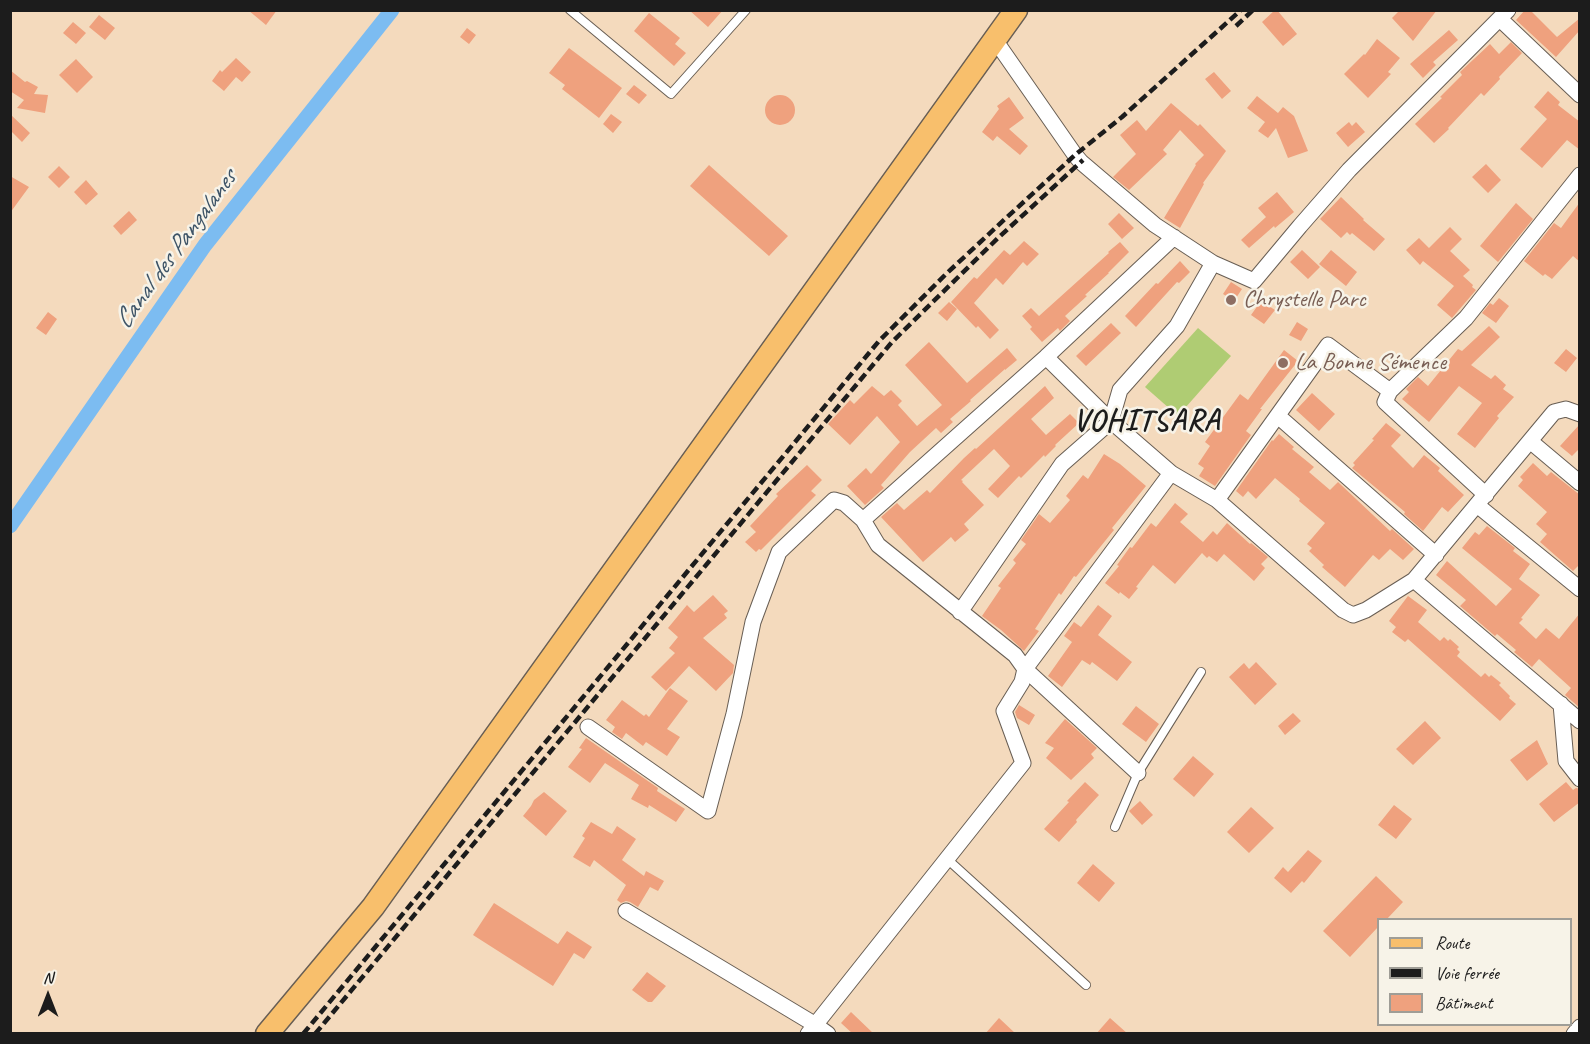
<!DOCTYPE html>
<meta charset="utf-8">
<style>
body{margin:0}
#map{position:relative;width:1590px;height:1044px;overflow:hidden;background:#f4dabd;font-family:Caveat,sans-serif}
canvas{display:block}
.frame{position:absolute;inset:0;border:12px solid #1c1c1c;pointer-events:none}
.legend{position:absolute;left:1377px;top:918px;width:195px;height:108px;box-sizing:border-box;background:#f7f3e8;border:2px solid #9f9d96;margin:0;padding:8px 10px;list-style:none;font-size:18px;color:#1c1c1c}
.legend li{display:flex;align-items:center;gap:12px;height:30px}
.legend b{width:30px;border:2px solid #9f9d96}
.north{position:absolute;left:18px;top:966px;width:60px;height:60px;-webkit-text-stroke:4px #f7f3e8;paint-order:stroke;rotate:0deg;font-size:16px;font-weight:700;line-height:24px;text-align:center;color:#1c1c1c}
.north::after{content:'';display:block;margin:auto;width:21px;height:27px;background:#1c1c1c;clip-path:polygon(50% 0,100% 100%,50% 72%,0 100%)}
</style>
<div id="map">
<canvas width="1590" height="1044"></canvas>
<div class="frame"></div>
<ul class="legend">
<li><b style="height:8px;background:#f8bf6c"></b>Route</li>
<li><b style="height:8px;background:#1c1c1c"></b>Voie ferrée</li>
<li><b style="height:16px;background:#efa17e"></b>Bâtiment</li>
</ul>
<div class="north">N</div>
</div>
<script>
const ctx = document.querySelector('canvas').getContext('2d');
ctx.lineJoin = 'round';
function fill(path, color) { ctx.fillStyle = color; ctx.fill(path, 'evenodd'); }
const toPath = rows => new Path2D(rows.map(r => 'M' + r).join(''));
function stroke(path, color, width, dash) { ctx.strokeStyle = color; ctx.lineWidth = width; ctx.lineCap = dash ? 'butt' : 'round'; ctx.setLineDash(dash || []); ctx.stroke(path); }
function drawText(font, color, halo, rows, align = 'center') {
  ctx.font = font + ' Caveat,sans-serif'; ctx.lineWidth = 5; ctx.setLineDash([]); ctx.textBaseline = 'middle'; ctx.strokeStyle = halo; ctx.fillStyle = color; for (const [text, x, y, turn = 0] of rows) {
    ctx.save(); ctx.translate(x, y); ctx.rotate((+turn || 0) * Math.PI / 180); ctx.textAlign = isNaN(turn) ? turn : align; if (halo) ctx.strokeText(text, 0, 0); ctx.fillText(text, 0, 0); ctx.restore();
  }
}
fill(toPath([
 [1198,328,1231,356,1178,416,1145,387]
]), '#afcc73');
stroke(toPath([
 [10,526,205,245,392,10]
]), '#7cbcf1', 15);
fill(toPath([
 [248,10,277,10,266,25],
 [689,10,723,10,708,27],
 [1275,10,1277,10,1297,34,1283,46,1262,22],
 [1400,10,1437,10,1413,41,1392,18],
 [1525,10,1530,10,1557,37,1580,18,1580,30,1556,57,1516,20],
 [649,13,680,38,675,44,686,53,674,66,634,31],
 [99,15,115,28,105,40,89,27],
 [73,22,86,33,76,44,63,33],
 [467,28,476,35,469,44,460,37],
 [1449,30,1458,40,1433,62,1436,65,1423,78,1410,64],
 [1377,39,1400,58,1388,72,1391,74,1368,98,1344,74,1364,54,1365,55],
 [1511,42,1522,53,1499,77,1500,79,1484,96,1481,93,1448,128,1449,129,1434,143,1415,124,1442,98,1440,97,1462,75,1460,72,1490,44,1499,54],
 [569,48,622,88,599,118,562,89,565,85,549,73],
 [236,58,251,72,242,82,236,77,224,91,212,81,220,70,222,72],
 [76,59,93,77,77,93,59,75],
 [10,70,25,82,27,81,38,87,34,94,48,95,45,113,17,108,24,100,10,91],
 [1214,72,1231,91,1222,99,1205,79],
 [634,85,647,95,639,104,626,94],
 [1548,91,1560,102,1558,105,1580,122,1580,150,1567,140,1542,168,1520,149,1547,119,1534,107],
 '765 110a15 15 0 1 1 30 0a15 15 0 1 1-30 0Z',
 [1257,96,1278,113,1283,107,1294,116,1308,151,1288,158,1276,128,1268,138,1258,131,1265,122,1247,108],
 [1009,97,1024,118,1009,129,1028,146,1020,155,997,136,993,141,982,132,999,109,997,106],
 [1171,103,1198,126,1200,124,1226,151,1203,183,1204,184,1180,228,1164,218,1196,165,1195,164,1204,155,1180,130,1163,150,1167,154,1129,190,1113,177,1136,154,1120,135,1137,120,1146,131],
 [10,114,30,133,22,142,10,130],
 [611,114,622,122,613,133,603,124],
 [1349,122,1352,126,1356,122,1365,132,1348,147,1336,133],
 [1486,164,1501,180,1488,193,1472,177],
 [709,165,788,236,769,256,690,186],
 [59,166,70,177,59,188,48,177],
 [10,176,29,187,10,213],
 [86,180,98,194,86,205,74,192],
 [1277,192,1294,212,1275,228,1274,226,1249,248,1241,240,1266,217,1258,208],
 [1341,197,1364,219,1363,220,1385,239,1374,251,1352,233,1350,235,1347,232,1341,238,1320,219],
 [1580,202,1580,262,1573,256,1552,279,1545,274,1543,276,1524,261,1554,223,1561,228],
 [1516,203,1533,219,1498,262,1480,246],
 [129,211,137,220,121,235,113,226],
 [1119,213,1134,228,1122,239,1108,224],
 [1450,227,1462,239,1450,251,1470,270,1463,276,1473,285,1472,287,1476,290,1452,318,1437,305,1454,286,1423,261,1420,265,1406,250,1419,238,1429,248],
 [1024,241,1039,254,1027,266,1023,262,1003,285,996,278,974,303,999,330,990,339,978,326,976,328,951,302,974,277,977,279,1004,250,1010,255],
 [1120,242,1129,252,1108,273,1109,273,1085,295,1087,296,1065,316,1070,321,1060,331,1058,328,1042,342,1030,329,1032,327,1022,316,1031,308,1039,316,1109,253,1108,252],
 [1302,250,1320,267,1308,279,1290,262],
 [1331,250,1357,272,1346,286,1319,264],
 [1180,261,1190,272,1179,283,1177,282,1136,327,1125,316,1156,283,1158,284],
 [1231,282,1242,289,1234,301,1223,294],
 [1499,298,1509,306,1496,323,1482,313,1490,303,1493,305],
 [1261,301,1275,310,1264,324,1251,315],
 [949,302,957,309,947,321,938,313],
 [48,312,57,319,46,335,36,328],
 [1297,322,1308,329,1301,341,1289,335],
 [1111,323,1121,333,1086,366,1076,356],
 [1489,326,1500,337,1471,365,1491,379,1495,375,1506,385,1503,389,1514,397,1497,416,1499,418,1475,448,1457,434,1482,403,1459,386,1429,422,1402,399,1409,392,1406,389,1418,377,1428,386,1458,349,1462,351],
 [929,342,967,383,1007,348,1017,360,1005,370,1005,369,970,400,971,401,950,419,953,422,941,433,936,428,910,452,881,485,884,488,865,505,847,486,866,468,871,474,900,442,877,416,850,445,828,424,850,400,854,404,872,386,884,396,891,390,902,401,898,405,917,426,942,405,905,365],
 [1566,349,1577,358,1566,372,1554,363],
 [1284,350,1298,361,1260,409,1262,409,1246,431,1251,435,1215,486,1199,476,1204,468,1198,464,1210,446,1205,442,1240,394,1248,400],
 [1045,386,1054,398,1031,419,1046,435,1070,414,1079,423,1055,445,1056,446,1045,457,1044,455,1021,478,1019,476,998,498,988,489,1010,466,994,449,961,480,963,481,962,482,984,505,964,524,969,530,955,542,951,537,923,562,881,517,897,503,904,510,927,490,930,493,964,458,975,448,976,449],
 [1312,393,1335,414,1319,431,1296,410],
 [1386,423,1401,435,1391,446,1413,468,1424,455,1440,468,1438,471,1464,495,1448,512,1442,507,1423,531,1404,514,1405,512,1352,468,1355,465,1353,463,1374,440,1372,439],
 [1580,424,1580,448,1572,456,1560,446],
 [1279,434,1294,447,1292,449,1314,467,1309,472,1330,490,1338,482,1390,531,1392,529,1414,549,1403,560,1390,549,1379,560,1373,555,1345,587,1322,567,1324,565,1309,551,1312,548,1307,544,1325,523,1299,501,1300,499,1275,478,1256,499,1248,491,1243,497,1236,491,1272,440,1273,441],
 [1104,454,1120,464,1146,486,1112,528,1114,530,1101,546,1076,577,1074,576,1061,595,1059,593,1035,629,1039,631,1024,651,1001,630,982,616,1001,588,998,586,1016,563,1013,560,1026,544,1021,540,1039,514,1050,523,1070,500,1066,496,1083,475,1088,479],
 [1533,463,1547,476,1551,472,1580,495,1580,564,1573,571,1540,542,1547,534,1536,524,1547,512,1518,486,1523,480,1520,477],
 [807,465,822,480,811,491,816,495,761,550,759,549,756,552,745,542,756,532,750,526,778,496,776,494],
 [1175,503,1188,514,1180,522,1203,542,1213,531,1217,535,1227,523,1250,544,1251,543,1268,557,1261,564,1265,568,1254,581,1224,554,1217,562,1209,556,1207,558,1202,553,1175,584,1153,565,1136,587,1138,588,1129,599,1120,592,1119,594,1105,583,1119,566,1117,565,1130,547,1132,548,1151,523,1156,527],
 [1487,526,1515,548,1513,551,1530,564,1519,579,1540,595,1521,618,1523,619,1519,623,1536,639,1546,628,1559,639,1580,613,1580,708,1565,695,1571,688,1539,659,1532,667,1514,652,1516,650,1497,634,1495,636,1460,606,1466,600,1436,575,1447,561,1496,606,1512,589,1462,548,1475,532,1479,535],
 [713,595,728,611,724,614,727,618,703,638,734,665,733,673,716,691,689,666,666,691,651,677,675,653,669,648,678,637,668,628,687,605,694,612],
 [1408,596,1427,610,1418,622,1440,641,1444,637,1448,641,1450,639,1459,647,1457,649,1460,652,1457,656,1481,677,1485,673,1489,677,1491,675,1501,683,1499,685,1510,696,1509,698,1516,704,1500,721,1408,639,1405,642,1392,632,1396,627,1389,621],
 [1098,605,1112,616,1098,635,1132,662,1117,681,1092,662,1090,665,1082,660,1062,687,1048,676,1072,642,1064,636,1074,622,1081,627],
 [1256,662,1277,684,1255,705,1229,677,1244,663,1249,669],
 [670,688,688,701,667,729,680,737,667,756,646,742,643,746,626,733,622,739,612,732,615,727,606,720,622,700,644,716,646,714,649,717],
 [1019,705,1035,715,1029,725,1017,718,1015,712],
 [1136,706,1159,724,1146,742,1122,724],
 [1293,713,1301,721,1285,735,1278,726],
 [1065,719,1097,748,1091,754,1094,758,1071,780,1046,758,1054,748,1045,743],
 [1425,721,1441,738,1413,765,1396,749],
 [586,738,658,788,657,791,685,809,676,822,649,805,648,808,631,799,639,785,605,763,590,783,568,767,582,749,579,748],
 [1537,740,1548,764,1527,781,1510,760],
 [1193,756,1214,774,1194,797,1173,779],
 [1085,782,1099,795,1076,820,1077,822,1059,842,1044,829,1069,802,1067,801],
 [1566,782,1573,790,1576,788,1580,789,1580,802,1554,822,1539,804],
 [544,792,567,811,546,836,523,816,531,806,534,800],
 [1140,801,1153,815,1142,825,1129,811],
 [1394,805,1412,819,1396,839,1378,825],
 [1251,807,1274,828,1249,853,1227,832],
 [591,822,612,834,617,826,636,839,622,860,644,876,646,871,664,881,658,891,650,887,638,907,630,902,626,901,621,903,617,900,626,885,594,860,590,867,573,857,585,838,582,836],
 [1308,850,1322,861,1304,883,1302,881,1291,893,1274,878,1283,867,1288,872],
 [1093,864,1115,883,1099,902,1077,883],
 [1376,876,1403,902,1386,920,1378,920,1378,927,1350,957,1323,931],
 [494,903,558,944,567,931,592,947,584,959,574,953,553,986,473,935],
 [647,972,666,986,652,1002,648,1002,632,990],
 [851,1012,874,1034,853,1034,841,1023],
 [999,1018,1016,1034,985,1034],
 [1110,1018,1128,1034,1096,1034]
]), '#efa17e');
const service = toPath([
 [570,10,671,94,746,10],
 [1115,827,1138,773,1201,672],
 [946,858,1086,985]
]);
const minor = toPath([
 [1500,19,1580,95],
 [995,40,1075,155,1081,162,1155,225,1213,263,1254,281,1300,226,1349,170,1508,10],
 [1213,263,1177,326,1120,390,1111,421,1171,473,1217,500,1343,610,1353,615,1366,610,1414,580,1554,412,1566,409,1580,414],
 [1278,416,1436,555],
 [1530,441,1580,483],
 [1486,495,1385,402,1390,391,1466,318,1580,175],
 [1217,500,1328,345,1390,391],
 [1477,505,1580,589],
 [1414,580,1580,721],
 [960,612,1062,464,1111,421,1046,357],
 [1561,704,1566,761,1580,779],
 [588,727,708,811,734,714,753,622,779,552,834,500,844,503,863,520],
 [1138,773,1025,669,1015,655,878,545,863,520,1046,357,1174,237],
 [626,911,814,1024,828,1034],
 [808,1034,1023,763,1004,711,1022,682,1025,669,1171,473],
 [1574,1034,1580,1027]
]);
const primary = toPath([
 [267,1034,373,907,1016,10]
]);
stroke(service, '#685e54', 10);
stroke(minor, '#685e54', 17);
stroke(primary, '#685e54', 25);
stroke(service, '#fff', 8);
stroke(minor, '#fff', 15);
stroke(primary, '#f8bf6c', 22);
stroke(toPath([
 [1236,26,1253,10],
 [303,1034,879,341,946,274,1005,219,1075,155,1122,117,1241,10],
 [315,1034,892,342,998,238,1083,160]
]), '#1c1c1c', 4.5, [9, 4.5]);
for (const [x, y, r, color] of [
 [1231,300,6,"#8d6e63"],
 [1283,363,6,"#8d6e63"]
]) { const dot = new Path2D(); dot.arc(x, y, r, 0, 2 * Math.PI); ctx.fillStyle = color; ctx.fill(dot); stroke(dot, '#f7f3e8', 2); }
drawText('24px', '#785e54', '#f7f3e8', [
 ["Chrystelle Parc",1243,300],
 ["La Bonne Sémence",1295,363]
], 'left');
drawText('italic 26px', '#3e5467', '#f7f3e8', [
 ["Canal des Pangalanes",176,250,-54]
]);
ctx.letterSpacing = '1.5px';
drawText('bold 30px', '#1c1c1c', '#f7f3e8', [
 ["VOHITSARA",1147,422]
]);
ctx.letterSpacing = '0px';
</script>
